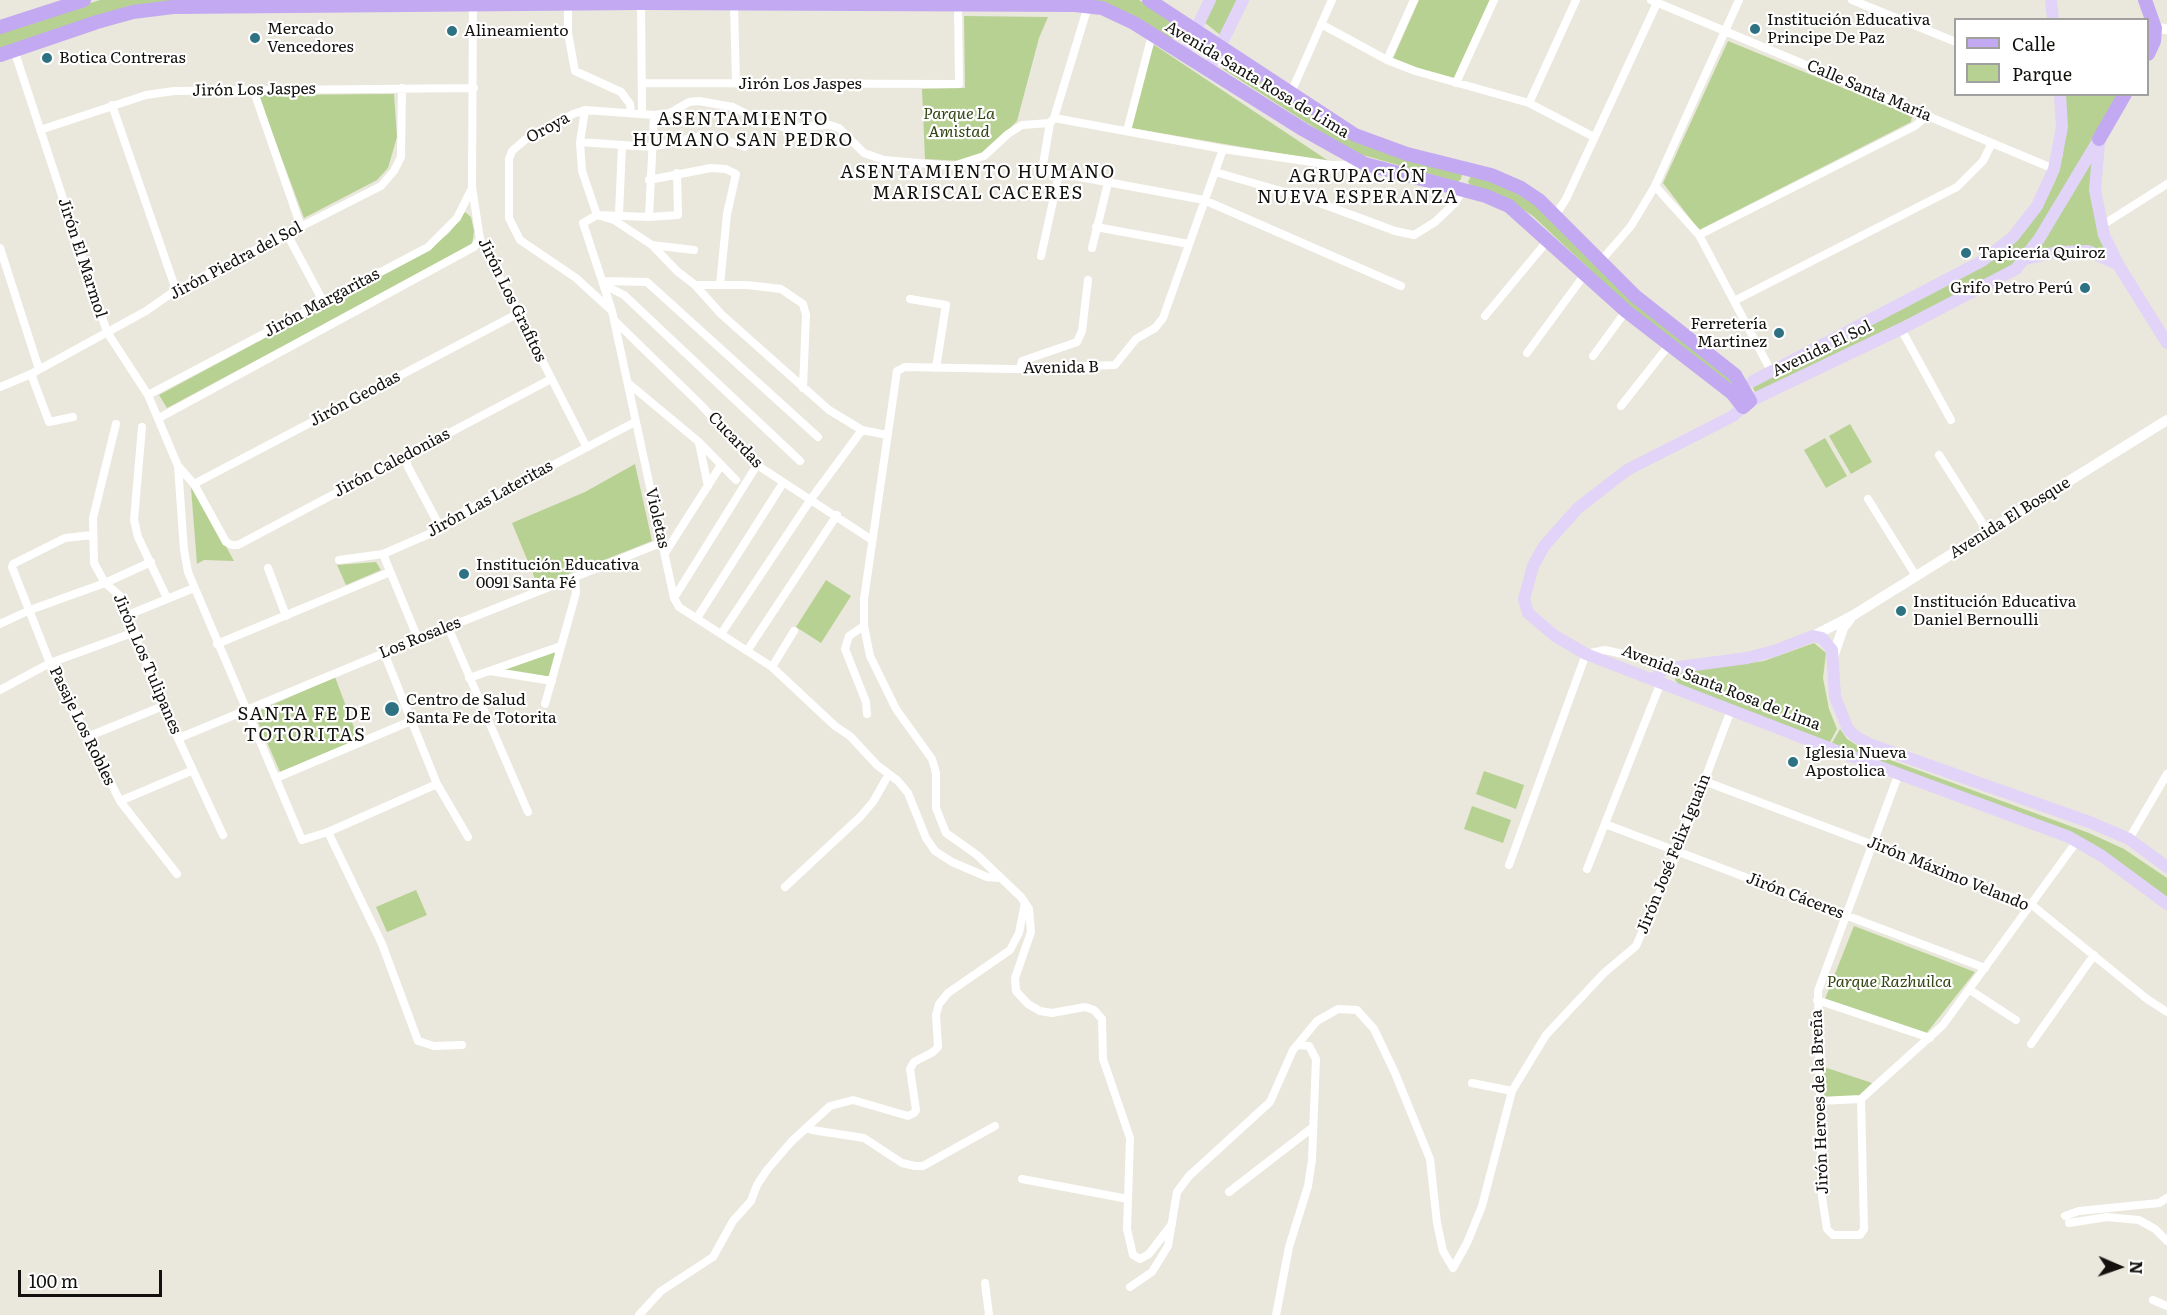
<!DOCTYPE html>
<meta charset="utf-8">
<style>
body{margin:0}
#map{position:relative;width:2167px;height:1315px;overflow:hidden;background:#eae7dc;font-family:Literata,serif}
canvas{display:block}
.legend{position:absolute;left:1954px;top:18px;width:195px;height:78px;box-sizing:border-box;background:#fff;border:2px solid #a0a09e;margin:0;padding:8px 10px;list-style:none;font-size:18px;color:#12110d}
.legend li{display:flex;align-items:center;gap:12px;height:30px}
.legend b{width:30px;border:2px solid #a0a09e}
.north{position:absolute;left:2089px;top:1237px;width:60px;height:60px;-webkit-text-stroke:4px #fff;paint-order:stroke;rotate:92deg;font-size:16px;font-weight:700;line-height:24px;text-align:center;color:#12110d}
.north::after{content:'';display:block;margin:auto;width:21px;height:27px;background:#12110d;clip-path:polygon(50% 0,100% 100%,50% 72%,0 100%)}
.scale{position:absolute;left:18px;top:1270px;width:144px;height:27px;box-sizing:border-box;border:3px solid #12110d;border-top:0;padding-left:8px;font-size:18px;line-height:21px;white-space:nowrap;color:#12110d;-webkit-text-stroke:4px #fff;paint-order:stroke}
</style>
<div id="map">
<canvas width="2167" height="1315"></canvas>
<ul class="legend">
<li><b style="height:8px;background:#c3a9f2"></b>Calle</li>
<li><b style="height:16px;background:#b7d192"></b>Parque</li>
</ul>
<div class="north">N</div>
<div class="scale">100 m</div>
</div>
<script>
const ctx = document.querySelector('canvas').getContext('2d');
ctx.lineJoin = 'round';
function fill(path, color) { ctx.fillStyle = color; ctx.fill(path, 'evenodd'); }
const toPath = rows => new Path2D(rows.map(r => 'M' + r).join(''));
function stroke(path, color, width, dash) { ctx.strokeStyle = color; ctx.lineWidth = width; ctx.lineCap = dash ? 'butt' : 'round'; ctx.setLineDash(dash || []); ctx.stroke(path); }
function drawText(font, color, halo, rows, align = 'center') {
  ctx.font = font + ' Literata,serif'; ctx.lineWidth = 4.5; ctx.setLineDash([]); ctx.textBaseline = 'middle'; ctx.strokeStyle = halo; ctx.fillStyle = color; for (const [text, x, y, turn = 0] of rows) {
    ctx.save(); ctx.translate(x, y); ctx.rotate((+turn || 0) * Math.PI / 180); ctx.textAlign = isNaN(turn) ? turn : align; if (halo) ctx.strokeText(text, 0, 0); ctx.fillText(text, 0, 0); ctx.restore();
  }
}
fill(toPath([
 [100,0,242,0,179,3,0,50,0,32],
 [721,0,1139,0,1181,27,1178,37,1169,39,1118,10],
 [1214,0,1241,0,1226,34,1219,34,1204,22],
 [1419,0,1490,0,1453,81,1392,61],
 [964,16,1048,17,1039,38,1017,121,990,148,978,155,962,161,925,159,922,89,965,88],
 [1728,41,1912,116,1911,122,1699,230,1663,183],
 [1153,44,1330,162,1131,128],
 [1224,60,1230,61,1344,135,1462,173,1461,179,1458,182,1352,152,1223,69,1221,63],
 [394,94,397,137,388,168,377,180,304,218,259,98,262,95],
 [2065,95,2121,95,2033,239,2013,265,1762,394,1756,394,1753,388,1757,383,1987,263,2048,196,2055,181,2063,155],
 [2092,161,2107,252,2040,251,2039,248],
 [1472,174,1526,196,1734,382,1731,384,1622,300,1533,216,1505,198,1471,186,1468,182],
 [465,212,471,217,474,231,472,245,167,408,159,395,427,251,449,233],
 [1850,424,1872,462,1851,474,1829,436],
 [1825,438,1847,476,1826,488,1804,450],
 [635,464,652,541,538,586,512,523,585,492],
 [191,488,197,494,234,561,204,560,197,564],
 [376,562,381,570,346,585,337,565],
 [826,580,851,596,821,643,796,627],
 [1814,643,1826,653,1823,678,1829,709,1837,729,1830,742,1680,686,1675,680,1676,673,1764,661],
 [557,651,550,677,503,670],
 [335,677,359,741,281,774,254,713],
 [1840,729,1847,739,1866,751,2089,833,2124,849,2167,878,2167,899,2098,847,2079,836,1832,743],
 [1484,771,1524,785,1516,809,1476,794],
 [1472,806,1511,820,1503,843,1464,829],
 [416,890,427,915,387,932,376,907],
 [1854,926,1975,972,1925,1035,1825,999],
 [1821,1066,1872,1083,1858,1097,1821,1100]
]), '#b7d192');
stroke(toPath([
 [473,0,472,187,480,239,586,446],
 [1651,0,2054,169],
 [1852,0,1956,42],
 [568,3,568,33,575,71,621,92,630,104,631,113],
 [641,3,642,114],
 [734,4,736,84],
 [1088,6,1054,118,1050,123,1042,170,1204,200,1401,286],
 [1321,24,1387,60,1415,71,1529,103,1594,137],
 [14,50,107,332,148,395,178,466,194,484,226,542,232,545,238,545,551,379],
 [1387,60,1414,0],
 [642,83,959,84,958,5],
 [1456,83,1494,0],
 [253,89,301,227],
 [1290,95,1332,0],
 [1529,103,1576,0],
 [112,105,176,290],
 [585,110,580,142,582,171,597,215,614,220,652,245,677,271,695,285,721,314,829,410,862,430,887,435],
 [1054,118,1223,149,1332,165,1362,164],
 [40,130,146,95,174,91,474,88],
 [1127,131,1152,35],
 [580,142,651,147,702,136,718,138,745,147],
 [1215,172,1309,199,1395,231,1414,235,1435,222,1455,203,1463,190],
 [677,173,678,215,649,217,597,215,583,223,612,311,674,598,679,607,772,667,835,726,850,736,877,765,898,781,908,793,926,838,935,851,952,862,987,877,1000,878],
 [649,180,711,168,726,169,736,174,727,214,720,285],
 [1655,186,1699,235,1771,371],
 [619,214,622,145],
 [1555,216,1566,199,1657,3],
 [649,217,654,115],
 [2101,226,2167,184],
 [1096,227,1189,244],
 [287,234,324,303],
 [1699,235,1915,126,1928,115],
 [652,245,694,250],
 [0,248,39,369],
 [1092,248,1108,183],
 [1041,256,1059,174],
 [1599,263,1631,226,1655,186,1739,0],
 [603,281,647,282,818,437],
 [604,285,624,295,800,461],
 [695,285,747,285,781,289,803,304,806,315,803,388],
 [910,299,946,305,936,368],
 [1734,301,1957,187,1983,161,1992,143],
 [611,310,576,278,520,240,509,218,509,159,512,151,526,139,573,114,585,110,654,115,670,113,689,102,699,101,733,107,760,121,786,128,830,125,839,128,864,153,884,160,953,166,984,156,1008,134,1022,125,1050,123],
 [1485,316,1549,239],
 [615,321,701,405,757,465,872,540],
 [1901,329,1951,420],
 [1527,353,1585,274],
 [1593,356,1626,311],
 [1020,369,1022,361,1077,342,1082,331,1088,280],
 [31,374,49,422,73,417],
 [628,383,699,442,736,480],
 [0,387,31,374,146,311,176,290,381,186,394,171,401,157,402,88],
 [148,395,428,247,457,218,471,190],
 [1621,406,1669,345],
 [159,418,474,247,480,239],
 [116,424,93,518,94,563,105,583,119,595,163,706,223,835],
 [142,427,134,520,138,537,167,598],
 [699,443,708,486],
 [1939,455,1988,532],
 [405,456,408,467,439,525],
 [178,466,184,550,188,572,302,840,328,832,437,784],
 [194,484,517,314],
 [1868,499,1916,576],
 [92,535,65,538,13,564,12,567,50,663,120,801,177,874],
 [665,553,721,465],
 [383,554,418,639],
 [339,560,383,554,429,534,439,525,635,422],
 [268,568,286,616],
 [674,598,757,465],
 [128,615,194,588],
 [697,618,783,483],
 [0,624,30,610,105,583,151,562],
 [864,626,849,636,845,649,866,702,867,714],
 [448,627,528,812],
 [721,634,811,499,862,430],
 [217,644,390,572],
 [747,651,837,515],
 [384,653,437,784,468,837],
 [772,667,794,631],
 [490,671,552,681],
 [469,678,561,646],
 [0,690,50,663,135,632],
 [545,704,576,593,575,577],
 [87,737,163,706],
 [179,738,418,639,663,542],
 [1899,773,1818,991,1822,1197,1827,1229,1833,1235,1860,1235,1864,1229,1861,1099,1943,1025,2077,841],
 [276,778,411,721],
 [1704,781,2032,905,2147,999,2167,1012],
 [120,801,191,771],
 [1605,824,1985,968],
 [328,832,382,944,418,1041,434,1046,462,1045],
 [2129,839,2167,774],
 [1509,865,1586,654,1605,650,1677,666],
 [1587,869,1661,682],
 [785,887,860,817,873,802,889,774],
 [1970,990,2016,1020],
 [1817,1000,1930,1038],
 [2031,1044,2094,955],
 [1472,1083,1512,1091],
 [1819,1101,1861,1099],
 [807,1127,812,1130,864,1138,902,1163,915,1166,923,1166,995,1126],
 [1022,1179,1128,1199],
 [1229,1192,1312,1128],
 [2065,1216,2079,1211,2159,1203,2167,1198],
 [2069,1223,2107,1217,2139,1220,2155,1229,2167,1241],
 [1172,1224,1149,1254,1140,1259,1133,1255,1127,1229,1130,1138,1103,1059,1102,1019,1094,1010,1085,1007,1052,1013,1040,1011,1028,1004,1016,991,1015,978,1031,932,1029,909,1021,897,977,855,946,833,936,808,936,773,932,759,896,709,870,656,864,626,864,599,897,371,905,367,1012,369,1115,365,1136,339,1155,328,1163,318,1223,149],
 [985,1283,989,1315],
 [1130,1287,1152,1272,1168,1246,1177,1192,1189,1176,1270,1102,1293,1050,1317,1021,1338,1009,1357,1010,1374,1029,1395,1073,1430,1159,1437,1223,1443,1251,1453,1268,1467,1243,1482,1206,1512,1091,1546,1035,1604,973,1636,946,1678,851,1731,710],
 [2153,1300,2167,1306],
 [639,1315,661,1291,713,1257,733,1221,751,1201,757,1185,767,1170,791,1142,830,1106,853,1100,908,1116,914,1113,916,1110,910,1069,914,1062,933,1052,938,1047,936,1015,939,1004,948,993,1010,950,1019,933,1025,903],
 [1276,1315,1289,1247,1308,1186,1312,1160,1316,1059,1309,1046,1297,1045]
]), '#fff', 8);
stroke(toPath([
 [2155,28,2167,29],
 [1813,636,1852,616,2167,420],
 [1833,657,1843,628,1850,619]
]), '#fff', 10);
stroke(toPath([
 [2051,0,2053,20],
 [1184,54,1210,0],
 [1209,69,1243,0],
 [2099,143,2095,190,2104,235,2119,266,2167,343],
 [2026,259,2057,252,2088,251,2117,264],
 [1753,381,1982,261,2013,237,2037,206,2054,169,2062,127,2060,94],
 [1750,401,1903,328,2016,269,2039,239,2099,139],
 [1743,407,1733,416,1627,470,1578,508,1544,546,1533,566,1524,599,1528,613,1555,636,1586,654,1837,751,2069,837,2102,856,2167,904],
 [1653,680,1664,669,1747,658,1774,651,1813,636,1822,638,1832,650,1835,697,1848,729,1855,736,1869,744,2092,823,2129,839,2167,867]
]), '#e1d4f8', 12);
stroke(toPath([
 [2145,0,2155,28,2154,41,2148,54],
 [0,27,84,0],
 [0,55,97,22,133,12,173,7,641,3,1075,5,1102,8,1134,23,1304,130,1365,164,1486,196,1509,206,1626,311,1732,393,1743,407,1750,401,1735,375,1635,296,1539,200,1521,188,1491,175,1407,154,1355,135,1149,0],
 [2099,139,2125,94]
]), '#c3a9f2', 14);
for (const [x, y, r, color] of [
 [1755,29,6,"#2d7182"],
 [452,31,6,"#2d7182"],
 [255,38,6,"#2d7182"],
 [47,58,6,"#2d7182"],
 [1966,253,6,"#2d7182"],
 [2085,288,6,"#2d7182"],
 [1779,333,6,"#2d7182"],
 [464,574,6,"#2d7182"],
 [1901,611,6,"#2d7182"],
 [392,709,8,"#2d7182"],
 [1793,762,6,"#2d7182"]
]) { const dot = new Path2D(); dot.arc(x, y, r, 0, 2 * Math.PI); ctx.fillStyle = color; ctx.fill(dot); stroke(dot, '#fff', 2); }
drawText('16px', '#12110d', '#fff', [
 ["Institución Educativa",1767,20],
 ["Principe De Paz",1767,38],
 ["Mercado",267,29],
 ["Vencedores",267,47],
 ["Alineamiento",464,31],
 ["Botica Contreras",59,58],
 ["Tapicería Quiroz",1978,253],
 ["Grifo Petro Perú",2073,288,"right"],
 ["Ferretería",1767,324,"right"],
 ["Martinez",1767,342,"right"],
 ["Institución Educativa",476,565],
 ["0091 Santa Fé",476,583],
 ["Institución Educativa",1913,602],
 ["Daniel Bernoulli",1913,620],
 ["Centro de Salud",406,700],
 ["Santa Fe de Totorita",406,718],
 ["Iglesia Nueva",1805,753],
 ["Apostolica",1805,771]
], 'left');
drawText('16px', '#12110d', '#fff', [
 ["Avenida Santa Rosa de Lima",1257,80,31],
 ["Jirón Los Jaspes",800,84],
 ["Jirón Los Jaspes",254,90,-1],
 ["Calle Santa María",1869,91,23],
 ["Oroya",548,128,-29],
 ["Jirón El Marmol",82,258,72],
 ["Jirón Piedra del Sol",236,261,-28],
 ["Jirón Los Grafitos",512,300,64],
 ["Jirón Margaritas",322,303,-28],
 ["Avenida El Sol",1822,349,-26],
 ["Avenida B",1061,368,-1],
 ["Jirón Geodas",355,399,-28],
 ["Cucardas",735,440,46],
 ["Jirón Caledonias",392,463,-28],
 ["Jirón Las Lateritas",490,499,-29],
 ["Violetas",657,518,77],
 ["Avenida El Bosque",2010,518,-32],
 ["Los Rosales",420,638,-22],
 ["Jirón Los Tulipanes",147,664,67],
 ["Avenida Santa Rosa de Lima",1721,688,21],
 ["Pasaje Los Robles",82,726,64],
 ["Jirón José Felix Iguain",1674,854,-68],
 ["Jirón Máximo Velando",1948,874,22],
 ["Jirón Cáceres",1795,896,21],
 ["Jirón Heroes de la Breña",1820,1102,-92]
]);
drawText('italic 16px', '#324411', '#fff', [
 ["Parque La",959,114],
 ["Amistad",959,132],
 ["Parque Razhuilca",1889,982]
]);
ctx.letterSpacing = '1.5px';
drawText('18px', '#12110d', '#fff', [
 ["ASENTAMIENTO",743,120],
 ["HUMANO SAN PEDRO",743,141],
 ["ASENTAMIENTO HUMANO",978,173],
 ["MARISCAL CACERES",978,194],
 ["AGRUPACIÓN",1358,177],
 ["NUEVA ESPERANZA",1358,198],
 ["SANTA FE DE",305,715],
 ["TOTORITAS",305,736]
]);
ctx.letterSpacing = '0px';
</script>
